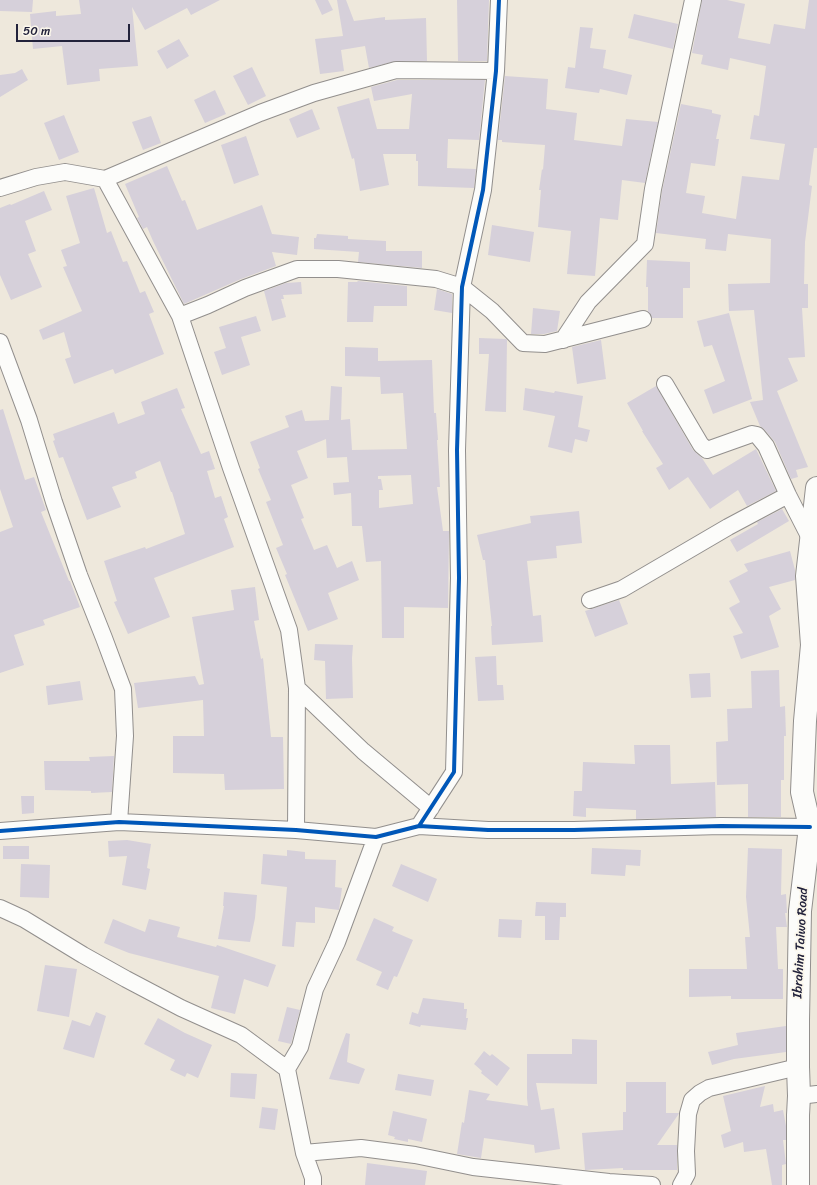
<!DOCTYPE html>
<style>
body{margin:0}
#map{position:relative;width:817px;height:1185px;overflow:hidden;background:#eee8dc;font-family:Sriracha,sans-serif}
canvas{display:block}
.scale{position:absolute;left:16px;top:24px;width:114px;height:18px;box-sizing:border-box;border:2px solid #22223b;border-top:0;padding-left:5px;font-size:12px;line-height:14px;white-space:nowrap;color:#22223b;-webkit-text-stroke:3px #fbf7ec;paint-order:stroke}
</style>
<div id="map">
<canvas width="817" height="1185"></canvas>
<div class="scale">50 m</div>
</div>
<script>
const ctx = document.querySelector('canvas').getContext('2d');
ctx.lineJoin = 'round';
function fill(path, color) { ctx.fillStyle = color; ctx.fill(path, 'evenodd'); }
const toPath = rows => new Path2D(rows.map(r => 'M' + r).join(''));
function stroke(path, color, width, dash) { ctx.strokeStyle = color; ctx.lineWidth = width; ctx.lineCap = dash ? 'butt' : 'round'; ctx.setLineDash(dash || []); ctx.stroke(path); }
function drawText(font, color, halo, rows, align = 'center') {
  ctx.font = font + ' Sriracha,sans-serif'; ctx.lineWidth = 3.5; ctx.setLineDash([]); ctx.textBaseline = 'middle'; ctx.strokeStyle = halo; ctx.fillStyle = color; for (const [text, x, y, turn = 0] of rows) {
    ctx.save(); ctx.translate(x, y); ctx.rotate((+turn || 0) * Math.PI / 180); ctx.textAlign = isNaN(turn) ? turn : align; if (halo) ctx.strokeText(text, 0, 0); ctx.fillText(text, 0, 0); ctx.restore();
  }
}
fill(toPath([
 [0,0,33,0,32,12,0,11],
 [79,0,220,0,191,15,187,8,145,30,132,7,138,66,99,69,100,81,67,85,62,46,33,49,30,14,56,11,56,16,81,14],
 [315,0,328,0,333,10,322,15],
 [337,0,346,0,354,21,385,17,385,20,426,18,427,61,396,61,369,68,365,46,341,50,344,71,320,74,315,39,343,36],
 [457,0,489,0,487,61,458,61],
 [702,0,727,0,745,4,738,38,770,44,774,24,805,29,809,0,817,0,817,148,814,148,809,185,812,186,805,242,804,284,808,284,808,308,802,308,805,357,788,358,798,381,777,391,808,467,796,470,798,477,791,479,775,442,764,429,760,426,750,402,763,400,754,310,729,311,728,284,770,283,771,239,728,234,726,251,705,249,706,239,656,233,662,191,681,104,712,110,712,113,721,115,716,139,719,139,715,166,691,163,686,193,705,196,702,213,736,219,742,176,779,180,785,144,750,139,754,115,759,116,766,66,730,58,728,70,701,64,703,55,692,53],
 [634,14,678,24,673,49,628,38],
 [580,27,593,28,590,48,606,50,603,68,632,75,627,95,600,89,599,93,565,88,568,67,575,68],
 [179,39,189,56,167,69,157,51],
 [252,67,266,96,248,105,233,76],
 [22,69,28,80,0,97,0,75,15,73],
 [505,76,548,79,546,109,577,113,574,140,622,146,626,119,658,122,645,183,622,180,618,220,600,218,595,276,567,274,571,231,538,227,541,190,539,190,542,169,543,170,545,145,502,142,502,140,498,140],
 [397,80,485,80,479,140,448,139,447,168,476,169,474,188,418,186,418,161,416,161,416,154,383,154,389,185,360,191,354,158,352,159,337,107,369,98,377,129,409,129,412,94,374,101,371,87],
 [215,90,226,114,205,123,194,100],
 [312,109,320,129,297,138,289,119],
 [64,115,79,152,59,160,44,123],
 [151,116,161,143,143,150,132,122],
 [246,136,259,175,234,184,221,145],
 [167,166,182,201,185,200,197,230,262,205,272,234,299,237,297,255,272,252,276,266,241,279,184,304,153,241,147,227,143,229,137,218,139,217,125,184],
 [94,188,107,233,111,231,123,262,127,261,140,293,145,291,154,312,149,314,164,354,115,374,113,369,74,384,65,359,71,357,64,332,43,340,39,330,82,311,63,267,67,266,61,250,80,243,66,196],
 [44,191,52,210,25,221,36,251,28,254,42,287,11,300,0,275,0,208,10,204,11,205],
 [492,225,534,232,530,262,488,255],
 [317,234,348,236,348,239,386,241,386,251,422,251,422,268,358,262,359,252,314,249,314,238,316,238],
 [647,260,690,262,690,288,683,288,683,318,652,318,648,312,648,287,646,287],
 [358,281,407,286,407,306,374,306,373,322,347,322,348,282,357,282],
 [301,282,302,294,283,295,284,299,281,299,286,317,272,321,264,291,286,283],
 [437,289,452,294,452,313,434,310],
 [533,308,560,311,557,331,544,334,531,334],
 [729,313,752,399,713,414,704,390,725,381,712,345,704,347,697,321],
 [256,316,261,331,241,337,250,365,222,375,214,352,226,348,219,327],
 [479,338,506,339,507,340,506,412,485,411,489,354,479,354],
 [601,340,606,379,577,384,572,347],
 [345,347,378,348,378,361,432,360,434,413,436,413,438,440,437,440,440,487,437,487,443,531,449,531,448,608,404,607,404,638,382,638,381,561,366,562,362,526,352,526,351,493,334,495,333,483,349,482,347,457,327,458,326,439,297,451,308,478,291,485,304,518,301,519,314,550,327,545,337,568,352,561,359,580,328,593,338,619,308,631,285,575,287,574,276,548,283,545,266,502,271,500,258,469,260,468,250,442,289,427,285,416,302,410,305,421,329,420,331,386,342,387,341,420,350,419,352,450,407,449,403,393,381,394,380,377,345,376],
 [411,475,413,504,379,508,379,490,383,490,381,479,378,479,378,476],
 [656,386,693,450,702,458,713,475,756,449,776,491,747,506,738,490,710,509,688,477,669,490,656,468,663,464,642,431,643,431,627,403],
 [177,388,185,408,181,409,201,454,209,451,215,469,207,471,215,498,221,496,228,517,224,519,234,547,154,578,170,617,128,634,114,602,117,601,104,561,145,547,146,549,185,534,172,492,171,492,160,461,135,472,137,478,112,487,121,507,87,520,63,457,59,458,53,441,55,440,53,434,114,412,118,424,145,414,141,402],
 [525,388,554,393,555,391,583,396,578,427,590,430,587,442,575,439,572,453,548,447,555,416,523,410],
 [3,409,25,480,34,477,46,510,41,512,69,581,70,581,80,607,43,620,45,625,14,635,24,665,0,673,0,532,13,527,0,489,0,410],
 [782,509,789,521,737,552,730,540,758,524,757,522],
 [579,511,582,543,556,546,557,558,527,561,533,616,541,615,543,642,492,645,491,626,492,626,485,560,483,560,477,535,531,523,530,516],
 [790,551,795,570,795,580,769,587,781,609,769,616,779,647,741,659,733,636,743,633,729,608,740,602,729,581,748,571,744,564],
 [255,587,259,620,254,621,261,659,263,658,271,737,283,737,284,789,225,790,224,774,173,773,173,736,204,736,203,700,138,708,134,683,195,676,199,685,204,684,192,617,234,610,231,590],
 [619,600,628,624,595,637,585,611],
 [315,644,353,645,352,658,353,698,326,699,325,661,314,660],
 [496,656,497,685,503,685,504,700,478,701,475,657],
 [779,670,780,707,785,706,786,736,784,736,784,780,781,780,781,817,748,817,748,784,717,785,716,742,728,741,727,709,752,708,751,671],
 [710,673,711,697,691,698,689,674],
 [80,681,83,700,48,705,46,686],
 [634,745,670,745,671,784,715,782,716,817,636,819,636,810,586,808,586,817,573,816,574,791,582,791,583,762,635,764],
 [114,756,112,792,91,793,91,791,45,790,44,761,90,761,89,757],
 [21,796,34,796,34,813,22,814],
 [127,840,151,844,147,868,150,869,146,890,122,885,127,856,109,857,108,841],
 [3,846,29,846,29,859,3,859],
 [592,848,641,850,640,866,626,865,625,876,591,874],
 [748,848,782,849,781,895,786,894,787,913,785,913,787,927,776,927,778,969,783,969,783,999,731,999,731,996,689,997,689,969,747,969,745,937,750,937,746,897],
 [287,850,305,852,305,859,336,860,335,887,342,888,339,910,315,907,315,923,296,922,294,947,282,946,287,887,261,884,263,854,287,856],
 [21,864,50,865,49,898,20,897],
 [401,864,437,879,428,902,392,886],
 [224,892,257,895,255,918,250,942,218,939,224,906,223,906],
 [536,902,566,903,566,917,560,917,559,940,545,940,545,916,535,916],
 [374,918,394,927,392,931,413,940,397,977,394,976,388,990,376,985,382,972,356,960],
 [113,919,145,932,149,919,180,927,177,937,216,947,217,945,276,965,268,987,244,979,235,1014,211,1008,219,976,129,953,104,943],
 [499,919,522,920,521,938,498,937],
 [45,965,77,969,69,1017,37,1011],
 [423,998,464,1003,464,1009,467,1009,466,1018,468,1018,466,1030,421,1025,420,1027,409,1024,412,1012,418,1014],
 [287,1007,300,1010,291,1044,278,1041],
 [96,1012,106,1016,94,1058,63,1049,72,1020,90,1026],
 [158,1018,185,1033,212,1045,198,1078,187,1073,185,1077,170,1070,175,1060,144,1044],
 [786,1026,786,1052,734,1059,712,1065,708,1052,738,1045,736,1033],
 [346,1033,350,1034,347,1062,365,1069,359,1084,329,1079],
 [572,1039,597,1040,597,1084,536,1083,541,1110,554,1108,560,1149,535,1153,534,1145,484,1138,481,1158,457,1154,462,1122,464,1123,469,1090,490,1094,486,1100,528,1106,527,1098,527,1054,572,1054],
 [484,1051,490,1056,492,1054,510,1068,497,1086,481,1073,482,1071,474,1064],
 [231,1073,257,1074,255,1099,230,1097],
 [398,1074,434,1080,431,1096,395,1090],
 [626,1082,666,1082,666,1113,679,1113,678,1115,657,1145,677,1145,677,1170,623,1170,623,1168,585,1170,582,1133,623,1130,623,1112,626,1112],
 [765,1086,760,1107,773,1104,774,1112,783,1110,786,1126,786,1140,783,1140,786,1164,782,1165,782,1185,772,1185,766,1149,744,1152,743,1142,724,1148,721,1135,731,1131,723,1096],
 [262,1107,278,1109,275,1130,259,1128],
 [393,1111,427,1119,422,1142,408,1139,408,1142,394,1139,395,1137,388,1135],
 [367,1163,427,1171,425,1185,365,1185]
]), '#d6d0da');
const street = toPath([
 [105,179,180,316,231,468,289,630,297,688,296,830],
 [0,188,36,177,65,172,105,179,260,113,314,93,396,70,496,71],
 [180,316,208,305,245,288,297,269,338,269,436,279,462,287,492,311,523,343,545,344,643,319],
 [563,340,588,302,645,244,653,189,693,0],
 [0,342,29,420,54,502,79,575,104,638,123,689,125,736,119,822],
 [665,384,701,445,707,450,752,434,757,435,766,446,788,495,810,538],
 [590,600,622,589,728,527,788,495],
 [297,688,363,751,431,808],
 [419,826,454,772,459,578,457,450,462,287,483,190,496,71,499,0],
 [0,831,119,822,296,830,376,837,419,826,488,830,574,830,721,826,810,827],
 [0,908,24,919,83,955,126,979,181,1008,241,1035,287,1069],
 [799,1096,817,1094],
 [304,1153,361,1148,415,1155,473,1167,609,1182,652,1185],
 [313,1185,313,1178,304,1153,287,1069,300,1047,315,989,337,942,376,837],
 [681,1185,687,1174,686,1151,688,1114,692,1100,700,1093,709,1088,798,1067]
]);
const secondary = toPath([
 [798,1185,798,1115,799,1096,798,1067,798,1020,800,911,810,827,802,792,805,721,812,645,807,576,817,488]
]);
stroke(street, '#928f8d', 18);
stroke(secondary, '#928f8d', 24);
stroke(street, '#fcfcfa', 16);
stroke(secondary, '#fcfcfa', 22);
stroke(toPath([
 [419,826,454,772,459,578,457,450,462,287,483,190,496,71,499,0],
 [0,831,119,822,296,830,376,837,419,826,488,830,574,830,721,826,810,827]
]), '#0057b8', 4);
drawText('13px', '#22223b', '#fbf7ec', [
 ["Ibrahim Taiwo Road",801,943,-87]
]);
</script>
